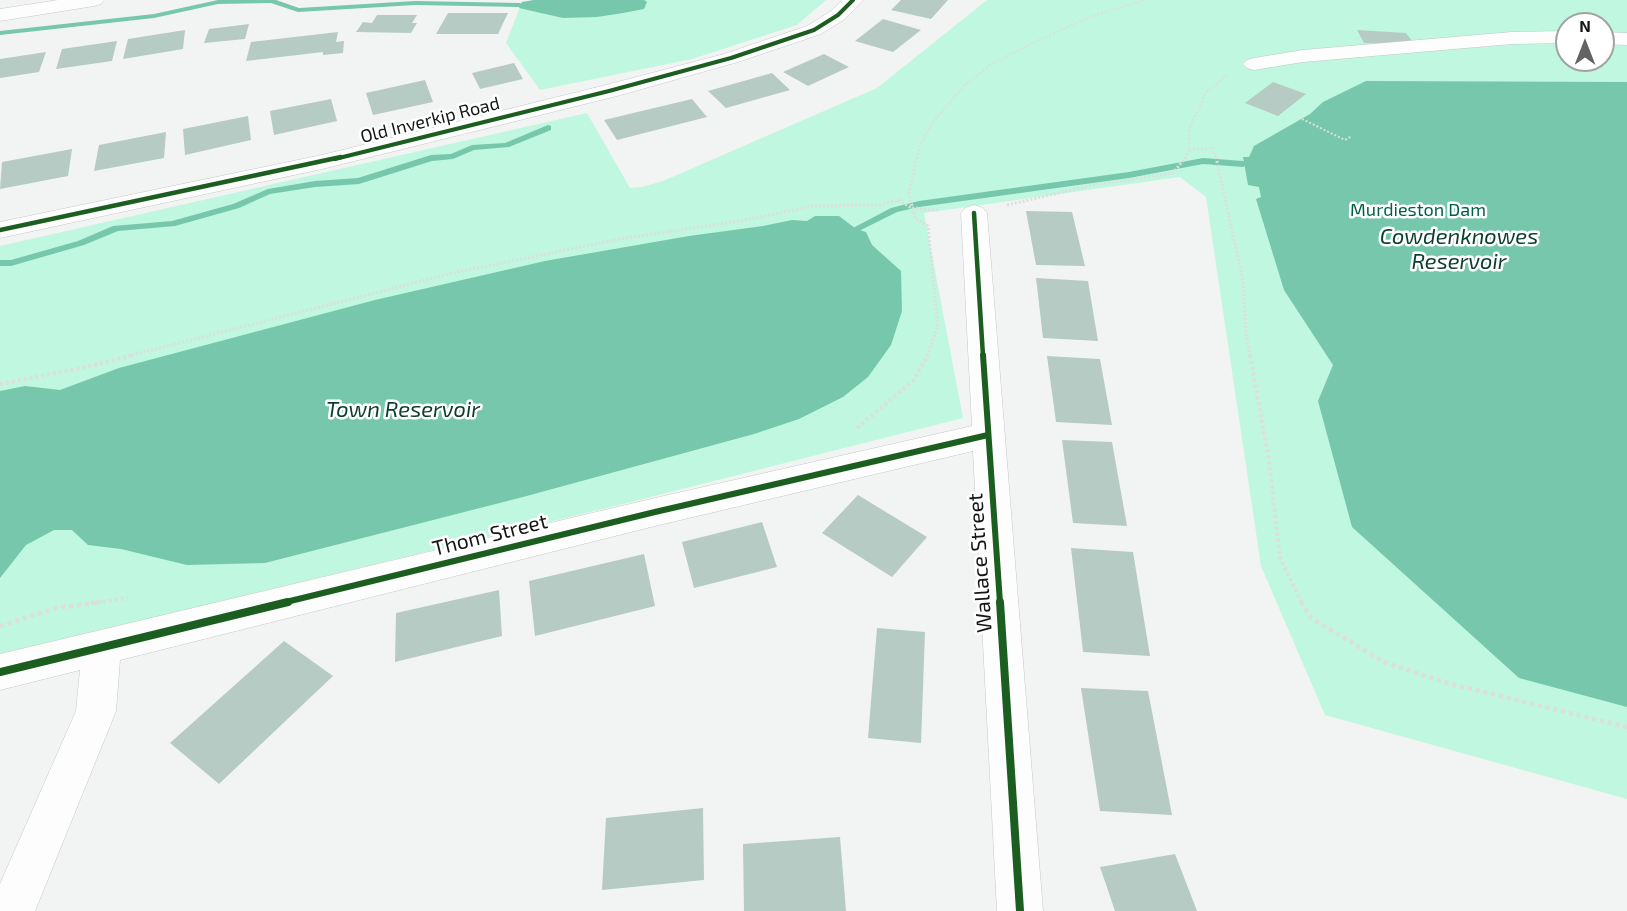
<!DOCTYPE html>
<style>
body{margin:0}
#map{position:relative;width:1627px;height:911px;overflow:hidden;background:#f2f4f3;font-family:"Exo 2",sans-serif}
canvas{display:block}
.north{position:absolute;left:1555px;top:12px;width:60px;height:60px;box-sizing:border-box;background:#fff;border:2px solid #a1a2a2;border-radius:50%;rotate:0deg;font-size:16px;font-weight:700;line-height:24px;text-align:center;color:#151716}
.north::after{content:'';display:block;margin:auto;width:21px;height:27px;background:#626463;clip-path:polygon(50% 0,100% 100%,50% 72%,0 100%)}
</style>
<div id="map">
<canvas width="1627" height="911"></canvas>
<div class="north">N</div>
</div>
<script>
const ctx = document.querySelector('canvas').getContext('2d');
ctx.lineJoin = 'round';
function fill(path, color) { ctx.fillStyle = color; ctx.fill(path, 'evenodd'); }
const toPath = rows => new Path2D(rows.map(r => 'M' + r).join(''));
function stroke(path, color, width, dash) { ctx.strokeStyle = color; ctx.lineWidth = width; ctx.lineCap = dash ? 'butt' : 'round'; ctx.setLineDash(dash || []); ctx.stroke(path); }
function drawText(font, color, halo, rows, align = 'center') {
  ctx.font = font + ' "Exo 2",sans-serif'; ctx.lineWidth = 5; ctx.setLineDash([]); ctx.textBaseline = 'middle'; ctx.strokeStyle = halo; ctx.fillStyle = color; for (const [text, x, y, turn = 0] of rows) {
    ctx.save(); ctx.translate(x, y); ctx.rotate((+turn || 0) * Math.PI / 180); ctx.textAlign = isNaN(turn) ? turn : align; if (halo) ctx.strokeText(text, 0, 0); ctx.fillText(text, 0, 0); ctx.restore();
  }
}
fill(toPath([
 [534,0,826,0,797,25,692,59,540,90,506,43,522,2],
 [987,0,1627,0,1627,799,1325,715,1261,566,1206,197,1180,177,924,213,963,418,615,506,0,655,0,246,587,113,630,188,642,187,663,181,877,88],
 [1567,24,1603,24,1603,60,1567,60]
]), '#bff7e1');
fill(toPath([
 [534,0,644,0,647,2,644,9,623,13,597,17,563,18,519,8,522,2],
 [1366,81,1627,82,1627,707,1519,678,1352,527,1318,401,1333,365,1284,290,1256,199,1261,197,1259,187,1248,185,1243,157,1249,157,1254,146,1310,114,1323,102],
 [815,216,839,216,856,229,866,232,872,245,901,271,902,311,891,345,868,377,843,397,799,419,754,434,523,497,265,563,187,565,121,549,88,545,72,530,54,530,26,545,0,578,0,391,25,386,60,390,119,368,375,300,545,261,689,236,763,226,792,220,807,221]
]), '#77c7ac');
fill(toPath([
 [218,0,276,0,299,8,415,1,520,3,524,5,520,7,415,5,298,12,271,3,218,4,154,18,0,35,0,31,154,14,218,0],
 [548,125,551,126,551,130,509,147,474,150,453,159,432,161,359,184,315,187,270,194,239,208,175,226,118,231,84,245,11,266,0,266,0,260,11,260,78,241,113,226,172,221,233,204,268,189,315,181,358,178,431,155,451,154,472,145,505,143,548,125],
 [1203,158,1243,161,1247,164,1243,167,1203,164,1129,178,919,207,897,212,859,231,853,231,851,229,891,208,919,201,1129,172,1203,158]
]), '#77c7ac');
fill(toPath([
 [901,0,948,0,931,19,891,10],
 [448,13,508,13,498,34,436,34],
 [377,15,417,15,412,23,417,23,411,33,356,32,363,22,372,23],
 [883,19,921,30,893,52,855,41],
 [249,24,245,39,204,43,209,29],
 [185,30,183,49,123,59,128,39],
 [1357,30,1406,33,1415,45,1364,43],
 [338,32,336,42,344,41,343,53,323,55,323,52,246,61,251,42],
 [117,41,112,61,56,69,62,49],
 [46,52,39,72,0,78,0,59],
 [824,54,849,67,808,86,783,72],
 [514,63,523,79,480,89,472,73],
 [772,73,790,90,726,108,708,91],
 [425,80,433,102,373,115,366,93],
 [1273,82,1306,94,1278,116,1245,103],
 [331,99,337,121,274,135,270,111],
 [692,99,707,117,617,140,604,120],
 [248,116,251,140,185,155,183,129],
 [166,132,164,158,94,171,99,145],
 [72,149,68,176,0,189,2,162],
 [1026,211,1072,212,1085,266,1036,265],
 [1036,278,1088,281,1098,341,1043,338],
 [1047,356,1100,359,1112,425,1056,422],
 [1062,440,1112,442,1127,526,1073,523],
 [858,495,927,537,892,577,822,533],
 [762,522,777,567,694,588,682,542],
 [1071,548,1133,552,1150,656,1083,652],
 [644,554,655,606,535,636,529,581],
 [499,590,502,636,395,662,396,613],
 [877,628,925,632,921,743,868,738],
 [284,641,333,676,219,784,170,743],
 [1081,688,1148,691,1172,815,1100,811],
 [703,808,704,880,602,890,606,818],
 [840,837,846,911,744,911,743,844],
 [1175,854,1197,911,1115,911,1100,867]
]), '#b6cbc3');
const minor = toPath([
 [842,0,863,0,845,19,821,34,738,62,617,96,322,169,0,238,0,222,322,155,602,86,724,54,807,26,831,11,842,0],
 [1567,31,1567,43,1512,44,1303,62,1254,70,1247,68,1243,64,1247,60,1254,58,1303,50,1512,32,1567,31],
 [1603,32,1627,33,1627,45,1603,44,1603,32],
 [974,205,983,208,987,213,1043,911,997,911,973,451,655,526,120,660,116,711,35,911,0,911,0,884,76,711,80,670,0,690,0,654,655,498,972,426,961,213,965,208,974,205]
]);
const highway = toPath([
 [58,0,104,0,101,4,94,6,0,21,0,9,58,0]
]);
stroke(minor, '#c6c8c7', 1);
stroke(highway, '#c6c8c7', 1);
stroke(toPath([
 [1568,66,1599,66],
 [1302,119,1345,140,1352,136],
 [1189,150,1213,148,1216,159],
 [917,159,920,146,932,123,966,84,989,66,1024,47,1090,17,1145,0],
 [1185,159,1189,150,1189,129,1207,91,1227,75]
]), '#dddedd', 2, [2, 2]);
stroke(toPath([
 [917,157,909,193,915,218,928,226,938,326,927,356],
 [1216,157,1243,281,1246,334,1250,356],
 [1007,205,1094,185,1173,173,1186,157],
 [128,356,457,272,620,239,740,221,813,206,878,205,899,200,911,208,940,210]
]), '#dddedd', 3, [2, 2]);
stroke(toPath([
 [1250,355,1268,454,1280,558,1302,603],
 [0,384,82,368,134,355],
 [857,428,913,381,928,355],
 [91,603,128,598]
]), '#dddedd', 4, [3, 3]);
stroke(toPath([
 [1301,602,1311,618,1384,662,1447,683,1627,727],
 [0,626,56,608,102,602]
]), '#dddedd', 4.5, [4, 4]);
fill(minor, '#fdfdfd');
fill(highway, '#fdfdfd');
stroke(toPath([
 [335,159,609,91,731,58,814,30,838,15,853,0]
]), '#1b5e20', 4);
stroke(toPath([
 [974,213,983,356],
 [0,230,341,157]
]), '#1b5e20', 4.5);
stroke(toPath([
 [983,355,1000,603],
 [282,603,655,512,988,435]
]), '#1b5e20', 6);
stroke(toPath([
 [1000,602,1020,911],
 [0,672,288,602]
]), '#1b5e20', 8);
drawText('18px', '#151716', '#fff', [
 ["Old Inverkip Road",430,120,-14]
]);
drawText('18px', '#005f46', '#fff', [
 ["Murdieston Dam",1418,210]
]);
drawText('21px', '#151716', '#fff', [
 ["Thom Street",490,535,-14],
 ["Wallace Street",980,563,-94]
]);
drawText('italic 22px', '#0c3e2d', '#fff', [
 ["Cowdenknowes",1459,237],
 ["Reservoir",1459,262],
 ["Town Reservoir",403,410]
]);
</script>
